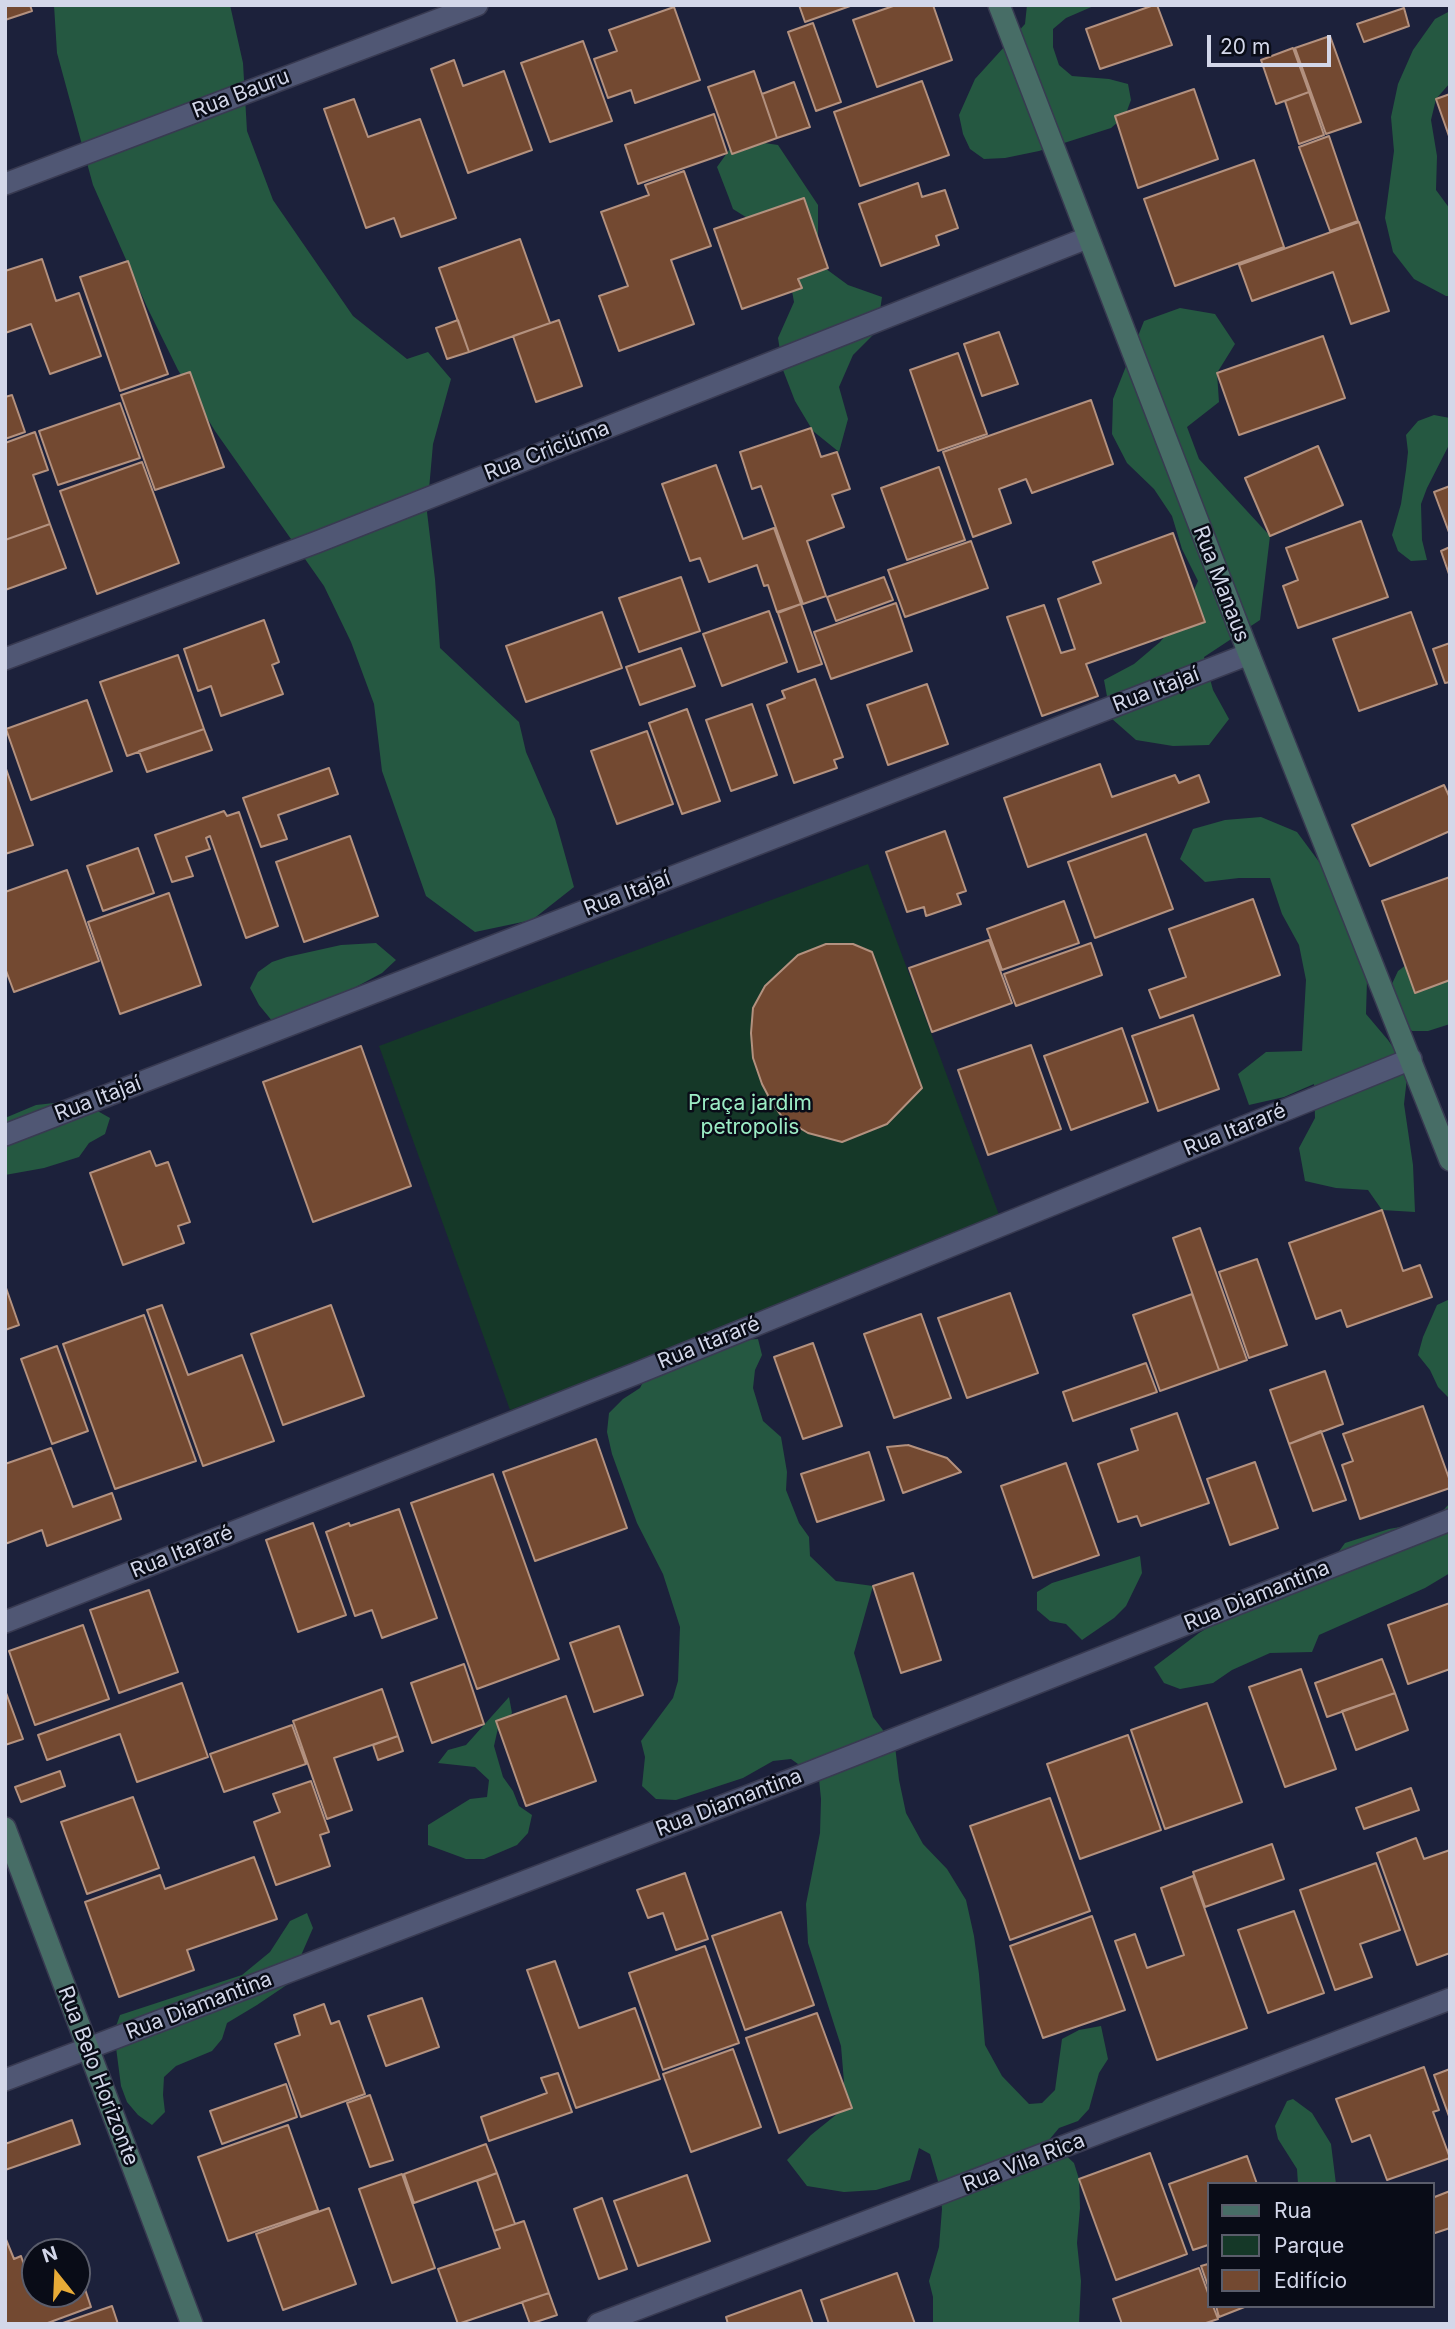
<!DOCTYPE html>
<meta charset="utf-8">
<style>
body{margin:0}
#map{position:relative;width:1455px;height:2329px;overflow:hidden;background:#1c213b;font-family:Inter,sans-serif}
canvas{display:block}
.frame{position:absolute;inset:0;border:7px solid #d3d7e9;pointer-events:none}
.legend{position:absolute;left:1207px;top:2182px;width:228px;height:126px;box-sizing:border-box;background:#090c17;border:2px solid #5a5d6b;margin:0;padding:9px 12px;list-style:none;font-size:21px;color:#d3d7e9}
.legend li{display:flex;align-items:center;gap:14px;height:35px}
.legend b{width:35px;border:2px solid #5a5d6b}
.north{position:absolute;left:21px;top:2238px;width:70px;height:70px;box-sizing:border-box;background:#090c17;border:2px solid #5a5d6b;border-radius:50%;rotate:342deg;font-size:19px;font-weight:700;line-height:28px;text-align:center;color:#d3d7e9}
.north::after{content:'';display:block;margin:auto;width:24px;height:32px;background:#e8ab37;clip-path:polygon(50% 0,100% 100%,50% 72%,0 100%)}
.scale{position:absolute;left:1207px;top:35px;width:124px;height:32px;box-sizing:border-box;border:4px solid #d3d7e9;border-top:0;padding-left:9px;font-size:21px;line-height:24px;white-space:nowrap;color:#d3d7e9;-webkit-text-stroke:5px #090c17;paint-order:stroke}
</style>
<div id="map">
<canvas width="1455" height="2329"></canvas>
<div class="frame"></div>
<ul class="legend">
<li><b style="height:9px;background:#476d66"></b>Rua</li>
<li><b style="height:19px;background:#153828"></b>Parque</li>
<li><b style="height:19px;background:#734931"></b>Edifício</li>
</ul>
<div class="north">N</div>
<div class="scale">20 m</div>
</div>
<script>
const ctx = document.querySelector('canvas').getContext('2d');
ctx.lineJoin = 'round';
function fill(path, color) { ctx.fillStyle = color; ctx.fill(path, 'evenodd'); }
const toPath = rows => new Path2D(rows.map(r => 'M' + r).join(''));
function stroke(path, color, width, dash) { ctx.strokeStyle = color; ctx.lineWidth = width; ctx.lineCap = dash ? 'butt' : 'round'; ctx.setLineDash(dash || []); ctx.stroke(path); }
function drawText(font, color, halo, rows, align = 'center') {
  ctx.font = font + ' Inter,sans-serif'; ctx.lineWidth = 5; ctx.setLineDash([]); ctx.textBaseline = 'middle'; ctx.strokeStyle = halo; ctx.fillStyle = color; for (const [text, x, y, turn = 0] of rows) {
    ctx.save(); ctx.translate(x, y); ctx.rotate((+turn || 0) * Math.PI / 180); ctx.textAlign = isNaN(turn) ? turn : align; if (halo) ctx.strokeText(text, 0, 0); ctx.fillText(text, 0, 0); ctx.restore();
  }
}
fill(toPath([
 [868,864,1005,1231,510,1410,379,1046]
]), '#153828');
fill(toPath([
 [54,5,230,5,243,63,247,131,273,200,353,316,407,359,428,352,451,379,433,444,427,512,435,579,440,648,519,722,526,752,555,819,574,887,532,920,475,932,426,896,382,771,374,704,351,642,324,586,215,431,178,370,147,307,93,185,57,53],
 [1027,5,1096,5,1066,18,1053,29,1053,47,1059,65,1072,76,1109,79,1128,84,1131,100,1125,116,1111,128,1039,151,1005,158,984,159,970,149,963,134,959,115,975,79,1025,24],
 [1450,11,1450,83,1436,99,1431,120,1437,156,1436,190,1450,209,1450,296,1446,296,1414,279,1393,252,1385,218,1394,151,1391,117,1398,84,1413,50,1435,19],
 [737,139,778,145,818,205,818,263,848,285,882,297,877,331,853,355,839,387,848,419,839,452,813,431,795,401,783,370,778,338,794,302,788,269,760,226,733,209,729,198,717,167],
 [1180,308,1215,314,1235,344,1217,373,1219,402,1187,427,1199,459,1270,536,1260,620,1204,657,1213,690,1229,719,1209,745,1173,746,1136,740,1111,718,1104,680,1134,664,1160,642,1183,615,1198,581,1182,549,1172,516,1154,489,1127,463,1112,434,1113,399,1144,321],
 [1434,415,1450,418,1450,443,1427,488,1421,504,1422,540,1427,560,1411,561,1398,551,1392,535,1401,504,1406,470,1408,452,1406,435,1418,421],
 [1261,817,1297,832,1337,886,1359,949,1367,980,1366,1014,1388,1040,1408,1069,1404,1104,1413,1165,1415,1212,1382,1210,1368,1190,1336,1188,1305,1181,1299,1148,1315,1118,1314,1084,1284,1097,1249,1105,1238,1074,1266,1052,1302,1051,1306,980,1299,945,1282,914,1270,878,1239,878,1205,882,1180,859,1193,829,1225,820],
 [376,943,396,960,382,973,324,1004,273,1022,259,1005,250,988,258,972,272,962,287,957,341,945],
 [1450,952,1450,1024,1428,1031,1412,1031,1398,1017,1391,986,1398,971,1414,959],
 [54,1103,94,1109,110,1118,105,1134,89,1143,79,1157,44,1168,5,1175,5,1118,36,1105],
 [1450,1299,1450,1399,1438,1387,1430,1370,1418,1355,1423,1337,1437,1305],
 [758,1339,762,1355,755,1370,753,1388,763,1421,781,1437,787,1472,786,1490,799,1523,809,1537,810,1556,836,1581,873,1586,854,1653,873,1717,895,1746,899,1780,906,1813,923,1844,947,1869,966,1900,974,1936,979,1974,985,2045,1002,2076,1029,2104,1042,2103,1055,2090,1062,2039,1079,2030,1101,2026,1108,2059,1099,2073,1089,2109,1078,2121,1059,2128,1049,2140,1074,2163,1079,2179,1080,2208,1077,2243,1081,2281,1079,2324,933,2324,933,2297,929,2281,939,2247,942,2209,940,2188,930,2154,919,2148,910,2180,876,2190,844,2192,807,2186,787,2160,811,2135,837,2114,844,2082,841,2046,808,1943,806,1904,820,1833,821,1799,819,1779,791,1759,773,1761,743,1778,676,1800,656,1799,642,1786,645,1757,641,1741,673,1698,678,1681,680,1627,663,1574,637,1523,612,1454,607,1432,609,1413,623,1399,640,1388,643,1382,740,1340],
 [1450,1503,1450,1573,1425,1588,1319,1635,1312,1652,1270,1653,1232,1670,1213,1683,1180,1689,1164,1683,1154,1667,1199,1633,1219,1621,1239,1611,1277,1601,1332,1576,1334,1558,1345,1543,1389,1529,1433,1521],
 [1140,1556,1142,1573,1126,1606,1114,1618,1082,1640,1066,1624,1050,1621,1037,1610,1037,1592,1052,1583],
 [509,1697,512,1713,498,1728,494,1746,503,1777,513,1791,519,1806,532,1815,528,1833,517,1845,484,1859,466,1859,428,1845,428,1825,470,1799,487,1797,489,1780,475,1767,438,1763,448,1750,466,1745],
 [307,1913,313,1928,299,1960,297,1978,257,2005,227,2023,222,2039,212,2051,176,2066,164,2077,163,2095,165,2112,152,2125,138,2115,127,2102,121,2086,114,2032,120,2015,242,1975,270,1952,290,1921],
 [1293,2099,1312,2113,1331,2144,1336,2184,1298,2184,1297,2169,1278,2139,1275,2126,1287,2101]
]), '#255841');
const building = toPath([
 [5,5,30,5,32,11,5,20,5,5],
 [799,5,853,5,805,22,799,5],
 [896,5,933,5,952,60,877,87,853,20,896,5],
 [1154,5,1157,5,1172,45,1100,69,1086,29,1154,5],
 [674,7,700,80,635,103,631,90,608,98,594,59,617,51,609,30,674,7],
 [1404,8,1409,26,1364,42,1357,24,1404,8],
 [813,23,841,102,816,111,788,32,813,23],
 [1330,36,1361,122,1326,134,1295,48,1330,36],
 [583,41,612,121,550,142,521,63,583,41],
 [1293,48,1309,92,1276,104,1261,60,1293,48],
 [454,60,463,86,504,71,532,150,468,173,431,69,454,60],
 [754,71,777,138,732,154,708,87,754,71],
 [922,81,949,155,860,186,834,112,922,81],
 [794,82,810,127,777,138,762,94,794,82],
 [1194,89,1218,159,1138,188,1115,116,1194,89],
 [1309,92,1324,135,1299,144,1285,101,1309,92],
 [1450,94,1450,139,1436,99,1450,94],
 [354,99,368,137,420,119,456,218,401,237,394,218,366,228,324,109,354,99],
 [714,114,727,153,638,184,625,145,714,114],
 [1329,136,1358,221,1330,231,1299,147,1329,136],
 [1254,160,1284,247,1175,286,1144,199,1254,160],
 [684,171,711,246,671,260,694,324,619,351,599,296,628,286,601,212,649,195,645,185,684,171],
 [918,183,922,197,945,190,958,228,936,236,939,245,881,266,859,204,918,183],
 [804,198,828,268,798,279,802,288,742,309,714,229,804,198],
 [1359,222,1389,311,1351,324,1333,272,1252,301,1239,265,1359,222],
 [520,239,550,323,469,352,439,268,520,239],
 [42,259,56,301,79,293,101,356,50,374,31,324,5,333,5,271,42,259],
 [128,261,168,374,120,391,80,277,128,261],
 [458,320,469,352,447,359,436,328,458,320],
 [559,320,582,386,536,402,513,336,559,320],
 [999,332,1018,384,982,396,964,344,999,332],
 [1323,336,1345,398,1239,435,1217,373,1323,336],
 [958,353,987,434,938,451,910,370,958,353],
 [190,372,224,467,155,490,121,395,190,372],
 [12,395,25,432,5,439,5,397,12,395],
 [1091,400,1113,464,1032,493,1026,479,999,489,1011,523,973,537,943,452,1091,400],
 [120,403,140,458,58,485,39,431,120,403],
 [811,428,821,457,837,452,850,489,832,495,844,527,807,541,826,596,803,604,761,486,752,489,740,452,811,428],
 [35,432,48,470,33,475,50,524,5,540,5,443,35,432],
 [1318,446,1343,505,1270,536,1245,478,1318,446],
 [142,462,179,563,97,594,60,491,142,462],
 [716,465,743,539,774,528,801,604,777,612,768,585,764,586,757,565,709,582,700,558,690,561,662,484,716,465],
 [939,467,965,540,907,560,881,488,939,467],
 [1450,486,1450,535,1434,492,1450,486],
 [1361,521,1388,597,1298,628,1283,586,1298,580,1286,548,1361,521],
 [50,524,66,568,5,590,5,540,50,524],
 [1173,533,1205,622,1086,664,1098,696,1042,716,1007,617,1044,605,1061,653,1075,649,1058,599,1101,583,1093,562,1173,533],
 [971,541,988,588,905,617,888,570,971,541],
 [1450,547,1450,577,1441,551,1450,547],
 [681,577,700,631,639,652,619,598,681,577],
 [884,577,893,600,836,621,827,597,884,577],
 [896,603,912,651,831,679,814,632,896,603],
 [801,604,822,664,798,672,778,613,801,604],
 [769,611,787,662,722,686,703,634,769,611],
 [602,612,622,668,526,702,506,646,602,612],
 [1411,612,1437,684,1359,711,1333,639,1411,612],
 [264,620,279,662,272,665,283,694,221,716,211,686,198,691,184,649,264,620],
 [1450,643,1450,682,1445,683,1433,649,1450,643],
 [681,648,695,686,640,705,626,667,681,648],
 [178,655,204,729,127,756,100,682,178,655],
 [815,679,843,757,834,760,837,768,794,783,767,705,785,698,782,691,815,679],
 [927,684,948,744,888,765,867,705,927,684],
 [87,700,112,771,31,800,6,729,87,700],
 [752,704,777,775,731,791,706,720,752,704],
 [687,709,720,801,682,814,649,723,687,709],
 [204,729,212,750,147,772,139,751,204,729],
 [647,731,673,804,617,824,591,751,647,731],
 [1100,764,1112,797,1175,775,1179,783,1199,775,1209,802,1028,867,1004,798,1100,764],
 [5,766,33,845,5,854,5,766],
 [329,768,338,794,278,815,287,839,261,847,243,798,329,768],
 [1444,785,1450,798,1450,831,1370,866,1352,825,1444,785],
 [224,811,227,816,239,812,278,926,246,938,210,836,206,838,210,849,186,857,193,876,172,882,155,835,224,811],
 [945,831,966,891,957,894,961,904,926,916,924,907,907,912,886,852,945,831],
 [1146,834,1173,909,1095,938,1068,862,1146,834],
 [350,836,378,916,304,942,276,862,350,836],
 [138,848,154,893,103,911,87,866,138,848],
 [67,870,99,961,14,992,5,968,5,892,67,870],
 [1450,877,1450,980,1415,993,1382,901,1450,877],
 [169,893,201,985,120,1014,88,922,169,893],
 [1253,899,1280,975,1160,1018,1149,990,1186,977,1169,929,1253,899],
 [1064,901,1079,943,1002,970,987,929,1064,901],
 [989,940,1012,1003,932,1032,909,968,989,940],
 [1091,943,1102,975,1016,1006,1004,974,1091,943],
 [826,944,853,944,872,952,922,1088,887,1124,842,1142,808,1133,783,1118,772,1103,762,1084,753,1058,751,1033,753,1008,765,986,798,955,826,944],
 [1193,1015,1219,1089,1158,1111,1132,1036,1193,1015],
 [1122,1028,1148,1102,1071,1130,1044,1056,1122,1028],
 [1031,1045,1061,1129,988,1155,958,1070,1031,1045],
 [361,1046,411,1186,313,1222,263,1082,361,1046],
 [150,1151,156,1166,168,1162,190,1222,178,1226,184,1243,123,1265,90,1173,150,1151],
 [1382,1210,1403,1271,1420,1265,1432,1297,1347,1327,1341,1310,1316,1319,1289,1243,1382,1210],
 [1200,1228,1247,1360,1219,1370,1173,1238,1200,1228],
 [1257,1259,1287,1345,1249,1358,1219,1272,1257,1259],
 [5,1285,19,1325,5,1330,5,1285],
 [1010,1293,1038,1373,967,1398,938,1318,1010,1293],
 [1192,1294,1219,1370,1160,1391,1133,1315,1192,1294],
 [162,1305,188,1375,242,1355,274,1441,203,1466,147,1310,162,1305],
 [331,1305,364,1396,283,1425,251,1334,331,1305],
 [921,1314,951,1398,894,1418,864,1334,921,1314],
 [144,1315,196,1461,115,1489,63,1344,144,1315],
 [813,1343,842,1426,803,1439,774,1357,813,1343],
 [57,1346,88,1431,52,1444,21,1359,57,1346],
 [1146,1363,1157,1392,1073,1421,1063,1392,1146,1363],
 [1325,1371,1343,1424,1289,1444,1270,1390,1325,1371],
 [1423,1406,1450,1481,1450,1488,1360,1519,1342,1465,1353,1461,1343,1434,1423,1406],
 [1177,1413,1209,1503,1141,1526,1137,1516,1118,1522,1098,1464,1138,1450,1131,1429,1177,1413],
 [1321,1431,1346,1500,1313,1511,1289,1444,1321,1431],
 [596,1439,627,1528,535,1561,503,1472,596,1439],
 [908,1445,947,1458,961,1472,903,1493,887,1447,908,1445],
 [51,1448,73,1507,112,1493,121,1519,47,1546,42,1530,5,1544,5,1464,51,1448],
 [869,1452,884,1500,817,1522,801,1474,869,1452],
 [1255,1462,1278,1528,1230,1545,1207,1479,1255,1462],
 [1066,1463,1099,1555,1033,1578,1001,1486,1066,1463],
 [493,1474,559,1659,477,1689,411,1503,493,1474],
 [399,1509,437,1618,382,1638,372,1610,355,1616,326,1532,349,1523,350,1526,399,1509],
 [313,1523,346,1615,298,1632,266,1540,313,1523],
 [913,1573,941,1660,901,1673,873,1586,913,1573],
 [149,1590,178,1672,119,1693,90,1610,149,1590],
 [1450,1603,1450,1669,1408,1684,1388,1625,1450,1603],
 [83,1625,109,1699,35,1725,9,1651,83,1625],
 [619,1626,643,1695,594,1712,570,1643,619,1626],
 [1382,1659,1395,1693,1327,1717,1315,1683,1382,1659],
 [464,1664,484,1724,432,1743,411,1683,464,1664],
 [1301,1669,1336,1769,1285,1787,1249,1687,1301,1669],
 [182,1683,208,1757,137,1782,120,1734,47,1760,38,1735,182,1683],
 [382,1689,398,1736,334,1758,352,1810,327,1819,293,1721,382,1689],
 [5,1690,23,1739,5,1745,5,1690],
 [1395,1693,1408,1730,1356,1750,1342,1711,1395,1693],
 [566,1696,596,1781,526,1806,496,1721,566,1696],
 [1207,1703,1242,1802,1165,1829,1131,1730,1207,1703],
 [292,1725,306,1764,224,1792,210,1754,292,1725],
 [1128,1735,1161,1830,1080,1859,1047,1764,1128,1735],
 [398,1736,403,1751,378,1760,373,1745,398,1736],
 [60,1771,65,1786,21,1802,15,1787,60,1771],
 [311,1781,329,1832,320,1835,330,1866,276,1885,254,1822,280,1812,273,1794,311,1781],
 [1411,1788,1419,1810,1364,1829,1356,1808,1411,1788],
 [133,1797,159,1868,87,1894,61,1822,133,1797],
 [1050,1798,1090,1911,1010,1940,970,1826,1050,1798],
 [1416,1838,1424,1859,1450,1850,1450,1953,1417,1965,1377,1853,1416,1838],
 [1272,1844,1284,1879,1205,1907,1193,1872,1272,1844],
 [254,1857,277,1919,187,1950,194,1970,119,1997,85,1902,160,1875,165,1889,254,1857],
 [1376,1863,1400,1930,1360,1944,1372,1977,1335,1990,1300,1890,1376,1863],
 [685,1873,708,1939,676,1950,663,1913,648,1918,637,1890,685,1873],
 [1193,1876,1247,2028,1157,2060,1115,1941,1135,1934,1147,1968,1184,1955,1161,1888,1193,1876],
 [1294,1911,1324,1993,1268,2013,1238,1930,1294,1911],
 [781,1912,814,2005,745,2030,712,1936,781,1912],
 [1092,1916,1125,2010,1043,2038,1010,1946,1092,1916],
 [705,1946,739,2043,663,2070,629,1973,705,1946],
 [555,1961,579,2028,635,2008,660,2079,576,2108,527,1970,555,1961],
 [422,1998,439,2047,386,2066,368,2016,422,1998],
 [324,2004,331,2024,339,2021,365,2094,301,2117,275,2044,300,2035,294,2015,324,2004],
 [817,2013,852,2108,779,2133,746,2038,817,2013],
 [733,2049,761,2127,691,2152,663,2074,733,2049],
 [1424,2067,1439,2110,1433,2112,1450,2158,1387,2180,1370,2135,1352,2142,1336,2099,1424,2067],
 [1450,2069,1450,2119,1434,2075,1450,2069],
 [558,2073,572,2112,489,2141,481,2117,547,2093,541,2078,558,2073],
 [286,2084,297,2117,222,2144,210,2111,286,2084],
 [370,2095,393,2160,370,2167,347,2103,370,2095],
 [72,2120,80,2144,5,2170,5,2144,72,2120],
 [288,2125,318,2210,228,2241,198,2157,288,2125],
 [486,2144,497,2173,414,2203,404,2174,486,2144],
 [1150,2153,1187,2254,1116,2280,1079,2179,1150,2153],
 [1247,2156,1257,2184,1208,2184,1208,2245,1193,2250,1169,2184,1247,2156],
 [497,2173,515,2224,494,2231,477,2181,497,2173],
 [402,2174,435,2268,392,2283,359,2189,402,2174],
 [687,2175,710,2241,638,2266,614,2201,687,2175],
 [1450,2191,1450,2228,1432,2234,1432,2198,1450,2191],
 [602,2198,627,2269,599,2279,574,2209,602,2198],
 [329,2208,356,2284,283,2310,256,2234,329,2208],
 [524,2221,549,2293,458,2324,438,2269,500,2248,494,2231,524,2221],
 [5,2237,14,2259,21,2256,34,2294,77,2294,77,2279,81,2277,91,2307,45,2324,5,2324,5,2237],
 [1208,2264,1208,2286,1201,2266,1208,2264],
 [1199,2268,1208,2293,1208,2306,1213,2306,1218,2319,1203,2324,1122,2324,1113,2299,1199,2268],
 [897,2273,915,2324,829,2324,821,2300,897,2273],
 [801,2290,813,2324,728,2324,726,2317,801,2290],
 [549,2293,557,2315,530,2324,522,2302,549,2293],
 [112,2306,118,2324,60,2324,112,2306],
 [1216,2306,1247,2306,1219,2317,1216,2306]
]);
fill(building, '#734931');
stroke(building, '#b3917f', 2);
const street = toPath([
 [5,184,477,5],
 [5,659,317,542,1087,238],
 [5,1135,1249,654],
 [5,1622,635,1374,1411,1059],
 [5,2080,793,1779,1450,1520],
 [598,2324,1450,1999]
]);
const secondary = toPath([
 [999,5,1249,654,1450,1160],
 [5,1828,192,2324]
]);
stroke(street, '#383a51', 24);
stroke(secondary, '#383a51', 24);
stroke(street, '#505774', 21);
stroke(secondary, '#476d66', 21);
drawText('21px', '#d3d7e9', '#090c17', [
 ["Rua Bauru",241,94,-21],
 ["Rua Criciúma",547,451,-21],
 ["Rua Manaus",1221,584,69],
 ["Rua Itajaí",1156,690,-21],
 ["Rua Itajaí",627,894,-21],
 ["Rua Itajaí",98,1099,-21],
 ["Rua Itararé",1235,1130,-22],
 ["Rua Itararé",709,1343,-22],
 ["Rua Itararé",182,1552,-22],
 ["Rua Diamantina",1257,1596,-22],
 ["Rua Diamantina",729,1803,-21],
 ["Rua Diamantina",199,2006,-21],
 ["Rua Belo Horizonte",98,2076,69],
 ["Rua Vila Rica",1024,2163,-21]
]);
drawText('21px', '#9cedc5', '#090c17', [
 ["Praça jardim",750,1104],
 ["petropolis",750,1128]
]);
</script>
